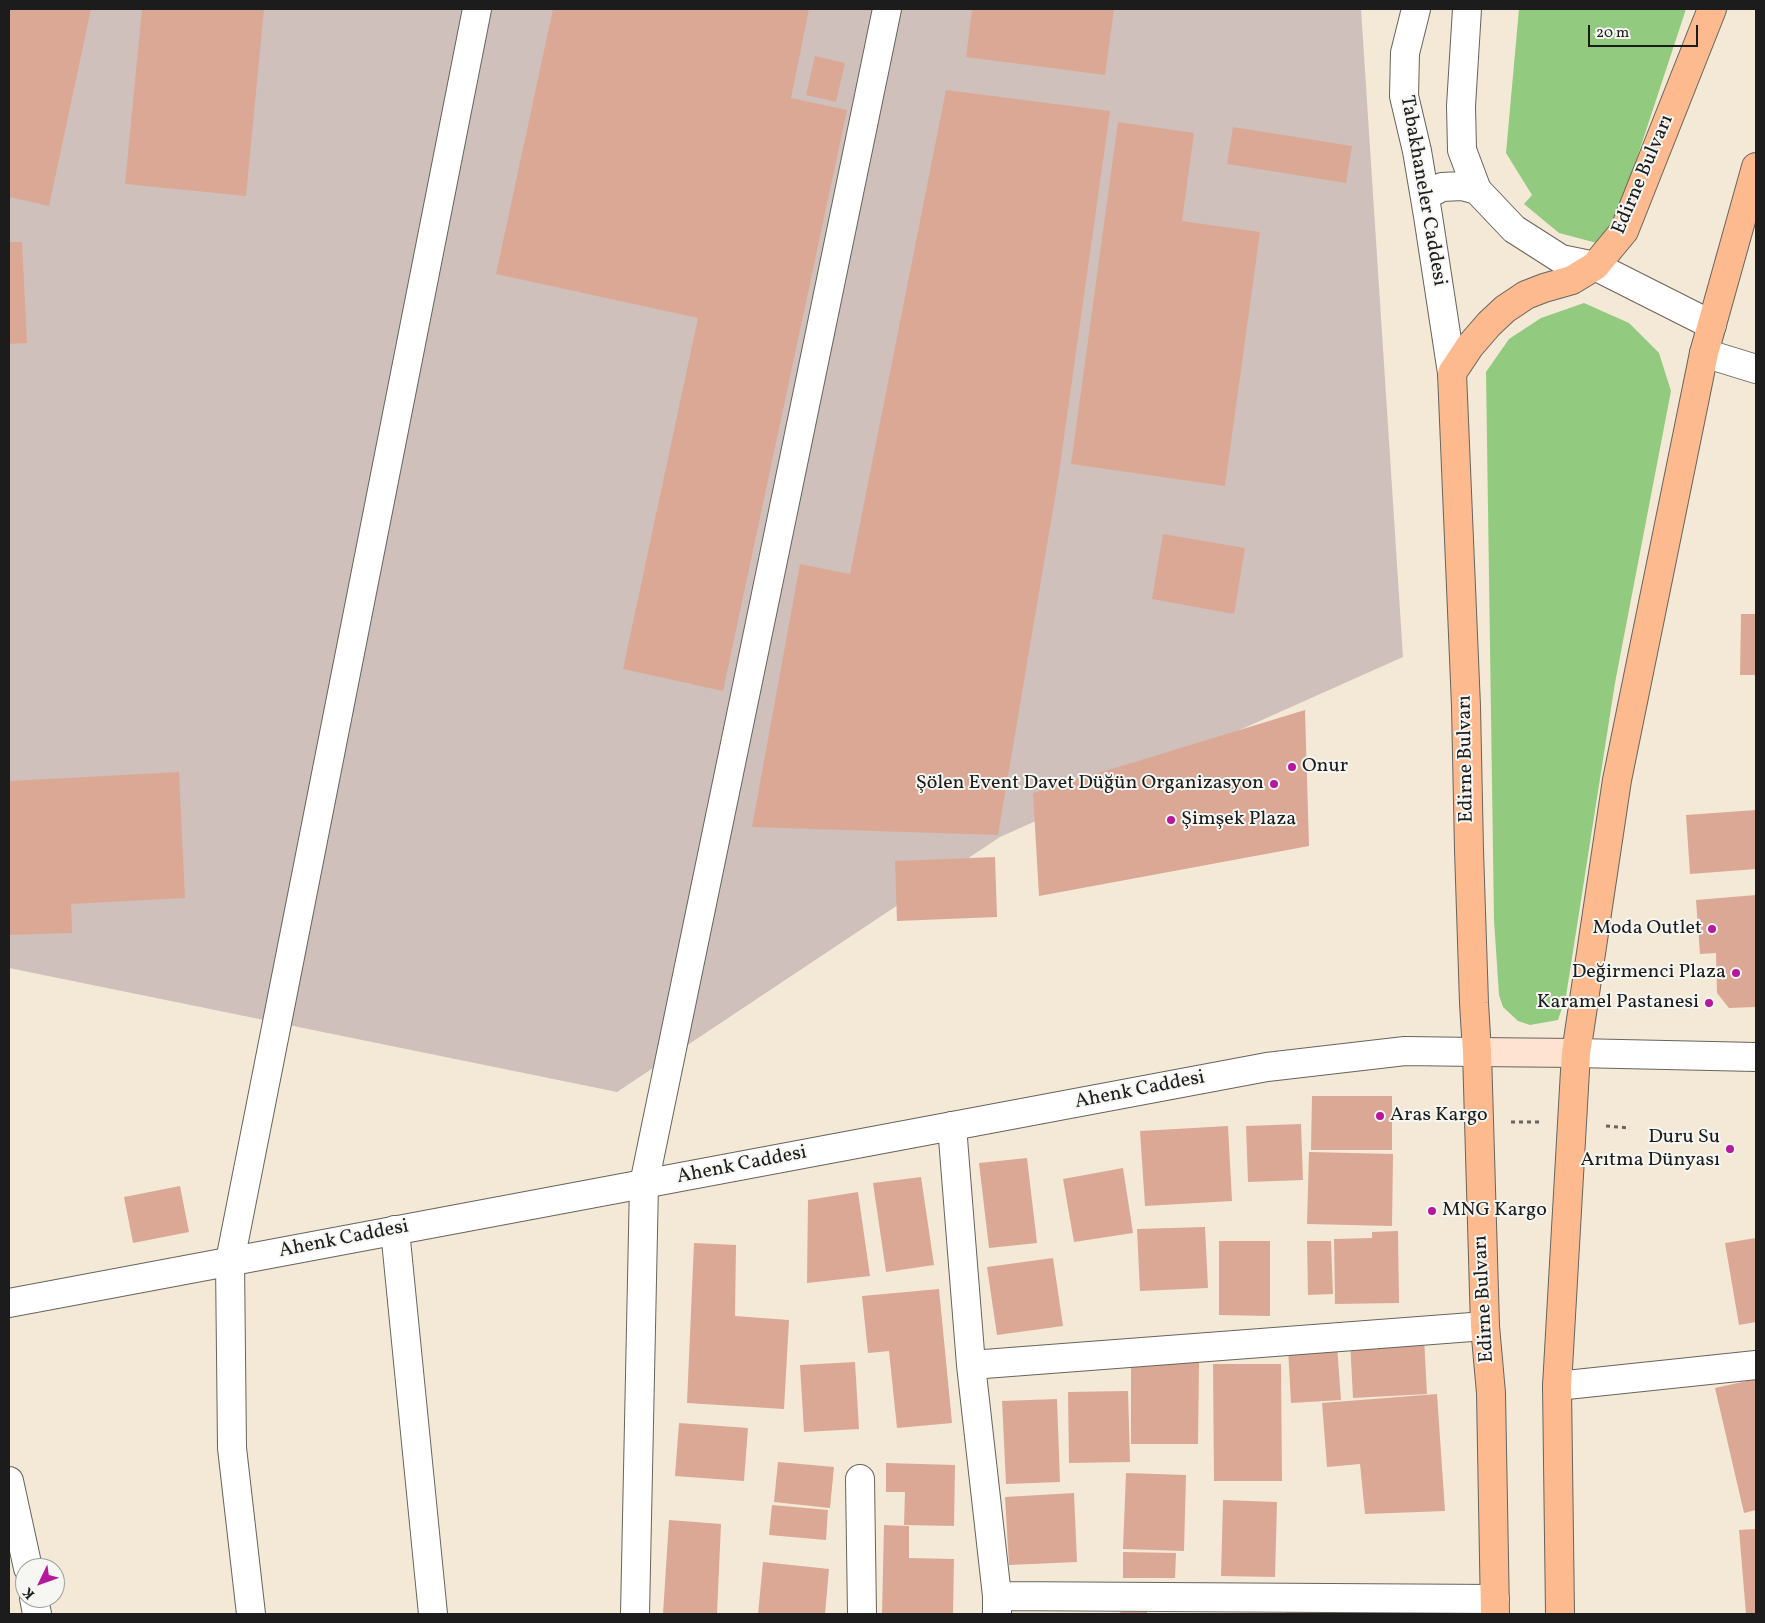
<!DOCTYPE html>
<meta charset="utf-8">
<style>
body{margin:0}
#map{position:relative;width:1765px;height:1623px;overflow:hidden;background:#f3e9d6;font-family:Vollkorn,serif}
canvas{display:block}
.frame{position:absolute;inset:0;border:10px solid #1c1c1c;pointer-events:none}
.north{position:absolute;left:15px;top:1558px;width:50px;height:50px;box-sizing:border-box;background:#f6f6f2;border:1px solid #9f9f9c;border-radius:50%;rotate:228deg;font-size:14px;font-weight:700;line-height:20px;text-align:center;color:#1c1c1c}
.north::after{content:'';display:block;margin:auto;width:18px;height:22px;background:#b5179e;clip-path:polygon(50% 0,100% 100%,50% 72%,0 100%)}
.scale{position:absolute;left:1588px;top:25px;width:110px;height:22px;box-sizing:border-box;border:2px solid #1c1c1c;border-top:0;padding-left:6px;font-size:15px;line-height:18px;white-space:nowrap;color:#1c1c1c;-webkit-text-stroke:4px #f6f6f2;paint-order:stroke}
</style>
<div id="map">
<canvas width="1765" height="1623"></canvas>
<div class="frame"></div>
<div class="north">K</div>
<div class="scale">20 m</div>
</div>
<script>
const ctx = document.querySelector('canvas').getContext('2d');
ctx.lineJoin = 'round';
function fill(path, color) { ctx.fillStyle = color; ctx.fill(path, 'evenodd'); }
const toPath = rows => new Path2D(rows.map(r => 'M' + r).join(''));
function stroke(path, color, width, dash) { ctx.strokeStyle = color; ctx.lineWidth = width; ctx.lineCap = dash ? 'butt' : 'round'; ctx.setLineDash(dash || []); ctx.stroke(path); }
function drawText(font, color, halo, rows, align = 'center') {
  ctx.font = font + ' Vollkorn,serif'; ctx.lineWidth = 4; ctx.setLineDash([]); ctx.textBaseline = 'middle'; ctx.strokeStyle = halo; ctx.fillStyle = color; for (const [text, x, y, turn = 0] of rows) {
    ctx.save(); ctx.translate(x, y); ctx.rotate((+turn || 0) * Math.PI / 180); ctx.textAlign = isNaN(turn) ? turn : align; if (halo) ctx.strokeText(text, 0, 0); ctx.fillText(text, 0, 0); ctx.restore();
  }
}
fill(toPath([
 [9,9,1361,9,1403,657,1000,837,617,1092,9,968]
]), '#cfc0bb');
fill(toPath([
 [1519,9,1686,9,1608,246,1559,233,1524,204,1532,195,1506,153],
 [1584,303,1629,323,1659,353,1671,391,1615,683,1566,996,1558,1020,1530,1025,1518,1021,1503,1007,1499,995,1494,920,1486,372,1509,339,1541,318]
]), '#92cb7f');
fill(toPath([
 [9,9,91,9,49,206,9,197],
 [142,9,264,9,246,196,125,184],
 [553,9,809,9,791,98,847,110,723,691,623,669,698,318,496,274],
 [972,9,1114,9,1105,75,966,57],
 [815,56,845,63,836,102,806,95],
 [946,90,1110,111,1058,480,998,835,752,827,800,564,850,574],
 [1118,122,1194,133,1182,221,1260,232,1225,486,1071,464],
 [1233,127,1352,146,1346,183,1227,164],
 [9,242,22,242,27,343,9,344],
 [1163,534,1245,548,1234,614,1152,599],
 [1741,614,1756,614,1756,675,1740,675],
 [1305,710,1309,846,1039,896,1033,793],
 [179,772,185,898,71,904,72,933,9,935,9,781],
 [1756,810,1756,869,1690,874,1686,815],
 [995,857,997,917,897,921,895,861],
 [1756,895,1756,1007,1729,1008,1717,993,1716,953,1700,954,1696,900],
 [1312,1096,1392,1096,1392,1150,1311,1150],
 [1301,1124,1303,1180,1248,1182,1246,1126],
 [1228,1126,1232,1201,1145,1206,1140,1131],
 [1309,1152,1393,1154,1392,1226,1307,1224],
 [1027,1158,1037,1243,989,1248,979,1163],
 [1123,1168,1133,1233,1074,1242,1063,1179],
 [921,1177,934,1265,886,1272,873,1183],
 [180,1186,189,1232,133,1243,124,1197],
 [858,1192,870,1276,807,1283,808,1200],
 [1205,1227,1208,1288,1140,1291,1137,1229],
 [1398,1231,1399,1303,1335,1304,1334,1239,1372,1238,1372,1232],
 [1756,1238,1756,1322,1739,1325,1725,1243],
 [1219,1241,1270,1241,1270,1316,1219,1315],
 [1307,1241,1331,1241,1333,1294,1308,1295],
 [694,1243,736,1245,735,1316,789,1320,784,1409,687,1403],
 [1053,1258,1063,1326,997,1335,987,1267],
 [939,1289,952,1423,897,1428,889,1351,868,1353,862,1296],
 [1424,1337,1427,1394,1353,1398,1350,1341],
 [1337,1345,1341,1400,1291,1403,1288,1348],
 [1131,1361,1199,1362,1198,1444,1131,1444],
 [855,1362,859,1429,804,1432,800,1365],
 [1213,1364,1281,1364,1282,1481,1214,1481],
 [1756,1379,1756,1510,1744,1513,1715,1388],
 [1128,1391,1130,1462,1069,1463,1068,1392],
 [1437,1394,1445,1511,1365,1514,1360,1464,1327,1467,1322,1403],
 [1057,1399,1060,1482,1006,1484,1002,1401],
 [679,1423,748,1428,744,1481,675,1476],
 [778,1462,834,1467,830,1508,774,1502],
 [886,1463,955,1465,954,1526,904,1525,905,1492,886,1492],
 [1126,1473,1186,1475,1184,1551,1123,1549],
 [1074,1493,1077,1562,1009,1565,1005,1497],
 [1223,1500,1277,1502,1275,1577,1221,1576],
 [772,1505,828,1510,826,1540,769,1535],
 [669,1520,721,1524,717,1614,663,1614],
 [884,1525,909,1526,909,1558,954,1559,953,1614,882,1614],
 [1756,1529,1756,1614,1746,1614,1739,1530],
 [1123,1552,1176,1553,1175,1578,1123,1578],
 [763,1562,829,1569,825,1614,758,1614],
 [1121,1606,1147,1608,1147,1614,1120,1614],
 [1286,1609,1341,1609,1340,1614,1286,1614]
]), '#dca896');
const minor = toPath([
 [1704,353,1756,369],
 [1576,1053,1756,1057],
 [952,1126,971,1365,997,1596,997,1613],
 [395,1230,433,1614],
 [971,1365,1485,1326],
 [1557,1386,1756,1365],
 [860,1479,862,1614],
 [9,1481,28,1568],
 [997,1596,1495,1599],
 [34,1598,37,1614],
 [251,1614,232,1448,230,1261,477,9],
 [635,1614,644,1184,887,9]
]);
const tertiary = toPath([
 [1416,9,1405,53,1404,96,1417,151,1428,216,1452,373],
 [1467,9,1461,106,1462,150,1477,190,1514,229,1561,259,1595,266,1712,325],
 [1425,196,1442,187,1462,186,1477,190],
 [9,1303,1267,1067,1405,1051,1477,1052]
]);
const secondary = toPath([
 [1477,1052,1576,1053]
]);
const trunk = toPath([
 [1495,1614,1491,1393,1485,1326,1477,1052,1474,1003,1469,850,1466,706,1452,373,1470,346,1489,324,1505,309,1526,295,1544,288,1572,280,1595,266,1624,231,1712,9],
 [1560,1614,1557,1386,1576,1053,1617,780,1704,353,1756,167]
]);
stroke(minor, '#67645d', 30);
stroke(tertiary, '#67645d', 30);
stroke(secondary, '#67645d', 30);
stroke(trunk, '#67645d', 30);
stroke(toPath([
 [1511,1122,1540,1122],
 [1606,1126,1630,1128]
]), '#67645d', 3, [4, 4]);
stroke(minor, '#fff', 28);
stroke(tertiary, '#fff', 28);
stroke(secondary, '#fee3d2', 28);
stroke(trunk, '#fcba8e', 28);
for (const [x, y, r, color] of [
 [1292,767,5,"#b5179e"],
 [1274,784,5,"#b5179e"],
 [1171,820,5,"#b5179e"],
 [1712,929,5,"#b5179e"],
 [1736,973,5,"#b5179e"],
 [1709,1003,5,"#b5179e"],
 [1380,1116,5,"#b5179e"],
 [1730,1149,5,"#b5179e"],
 [1432,1211,5,"#b5179e"]
]) { const dot = new Path2D(); dot.arc(x, y, r, 0, 2 * Math.PI); ctx.fillStyle = color; ctx.fill(dot); stroke(dot, '#f6f6f2', 2); }
drawText('20px', '#1c1c1c', '#f6f6f2', [
 ["Edirne Bulvarı",1644,175,-67],
 ["Tabakhaneler Caddesi",1422,191,80],
 ["Edirne Bulvarı",1467,759,-91],
 ["Ahenk Caddesi",1140,1091,-11],
 ["Ahenk Caddesi",742,1166,-11],
 ["Ahenk Caddesi",344,1240,-11],
 ["Edirne Bulvarı",1485,1299,-93]
]);
drawText('20px', '#1c1c1c', '#f6f6f2', [
 ["Onur",1302,767,"left"],
 ["Şölen Event Davet Düğün Organizasyon",1264,784],
 ["Şimşek Plaza",1181,820,"left"],
 ["Moda Outlet",1702,929],
 ["Değirmenci Plaza",1726,973],
 ["Karamel Pastanesi",1699,1003],
 ["Aras Kargo",1390,1116,"left"],
 ["Duru Su",1720,1138],
 ["Arıtma Dünyası",1720,1161],
 ["MNG Kargo",1442,1211,"left"]
], 'right');
</script>
